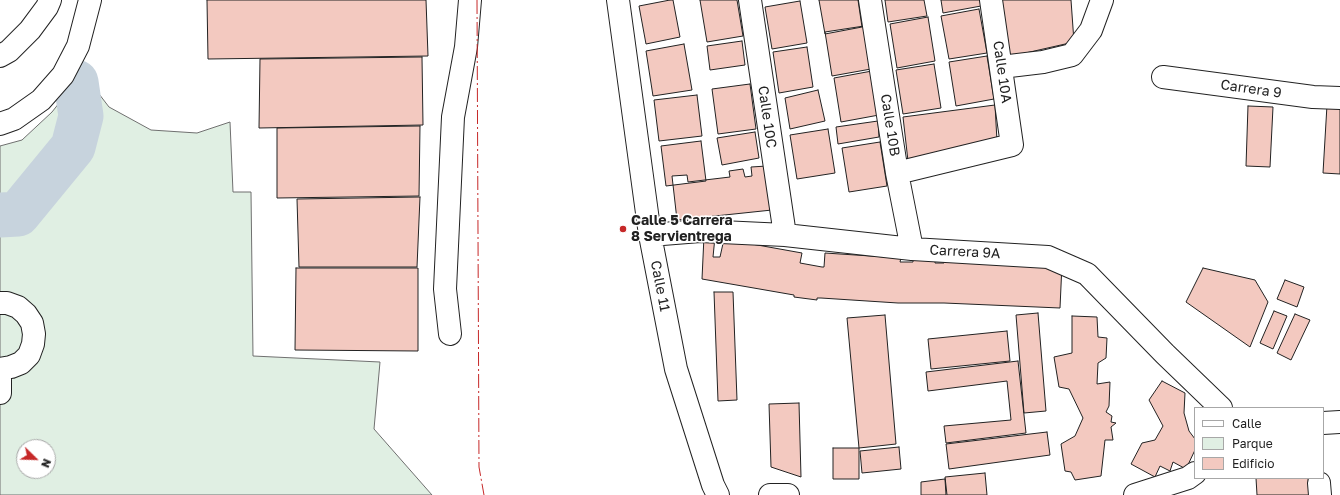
<!DOCTYPE html>
<style>
body{margin:0}
#map{position:relative;width:1340px;height:495px;overflow:hidden;background:#fff;font-family:"Golos Text",sans-serif}
canvas{display:block}
.legend{position:absolute;left:1194px;top:407px;width:130px;height:72px;box-sizing:border-box;background:#fff;border:1px solid #a7a7a7;margin:0;padding:5px 7px;list-style:none;font-size:12px;color:#222}
.legend li{display:flex;align-items:center;gap:8px;height:20px}
.legend b{width:20px;border:1px solid #a7a7a7}
.north{position:absolute;left:16px;top:439px;width:40px;height:40px;box-sizing:border-box;background:#fff;border:1px solid #a7a7a7;border-radius:50%;rotate:113deg;font-size:11px;font-weight:700;line-height:16px;text-align:center;color:#222}
.north::after{content:'';display:block;margin:auto;width:14px;height:18px;background:#c62828;clip-path:polygon(50% 0,100% 100%,50% 72%,0 100%)}
</style>
<div id="map">
<canvas width="1340" height="495"></canvas>
<ul class="legend">
<li><b style="height:5px;background:#fff"></b>Calle</li>
<li><b style="height:11px;background:#e0efe3"></b>Parque</li>
<li><b style="height:11px;background:#f3c9c0"></b>Edificio</li>
</ul>
<div class="north">N</div>
</div>
<script>
const ctx = document.querySelector('canvas').getContext('2d');
ctx.lineJoin = 'round';
function fill(path, color) { ctx.fillStyle = color; ctx.fill(path, 'evenodd'); }
const toPath = rows => new Path2D(rows.map(r => 'M' + r).join(''));
function stroke(path, color, width, dash) { ctx.strokeStyle = color; ctx.lineWidth = width; ctx.lineCap = dash ? 'butt' : 'round'; ctx.setLineDash(dash || []); ctx.stroke(path); }
function drawText(font, color, halo, rows, align = 'center') {
  ctx.font = font + ' "Golos Text",sans-serif'; ctx.lineWidth = 3; ctx.setLineDash([]); ctx.textBaseline = 'middle'; ctx.strokeStyle = halo; ctx.fillStyle = color; for (const [text, x, y, turn = 0] of rows) {
    ctx.save(); ctx.translate(x, y); ctx.rotate((+turn || 0) * Math.PI / 180); ctx.textAlign = isNaN(turn) ? turn : align; if (halo) ctx.strokeText(text, 0, 0); ctx.fillText(text, 0, 0); ctx.restore();
  }
}
const green = toPath([
 [83,73,109,107,151,130,197,133,230,122,233,192,251,192,253,356,380,362,374,429,432,495,0,495,0,146,22,140,52,112,83,73],
 [24,447,48,447,48,471,24,471,24,447]
]);
fill(green, '#e0efe3');
stroke(green, '#6f6f6f', 1);
stroke(toPath([
 [0,215,18,214,73,147,81,116,76,82]
]), '#c7d3dd', 45);
const building = toPath([
 [207,0,426,0,428,56,208,59,207,0],
 [670,0,673,0,680,37,646,44,639,6,670,0],
 [700,0,737,0,743,36,707,42,700,0],
 [819,0,858,0,862,27,825,34,819,0],
 [885,0,924,0,927,16,888,22,885,0],
 [941,0,980,0,981,6,943,13,941,0],
 [1000,0,1071,0,1074,42,1008,57,1000,0],
 [800,1,807,43,772,49,765,7,800,1],
 [979,9,987,53,949,59,941,16,979,9],
 [928,17,935,61,897,68,890,24,928,17],
 [864,26,871,69,832,76,825,32,864,26],
 [742,41,745,65,710,70,707,46,742,41],
 [684,44,692,90,653,96,646,51,684,44],
 [807,47,813,87,779,93,773,52,807,47],
 [987,56,994,99,956,106,949,62,987,56],
 [422,57,423,125,259,128,260,59,422,57],
 [934,64,941,108,903,114,896,70,934,64],
 [872,71,879,115,841,122,834,78,872,71],
 [750,84,756,129,718,134,712,89,750,84],
 [818,90,825,121,790,129,785,98,818,90],
 [697,95,702,136,659,141,654,100,697,95],
 [995,105,997,141,908,161,903,117,995,105],
 [1327,105,1340,106,1340,174,1323,173,1327,105],
 [1248,106,1273,107,1270,167,1246,166,1248,106],
 [878,121,879,137,838,144,836,127,878,121],
 [420,126,419,196,277,198,277,128,420,126],
 [828,129,835,173,797,179,790,135,828,129],
 [755,132,759,158,722,165,717,138,755,132],
 [701,141,706,181,666,186,661,146,701,141],
 [880,142,887,186,849,192,842,148,880,142],
 [767,166,772,210,677,220,672,176,687,175,688,182,730,177,729,171,743,169,745,177,752,176,751,167,767,166],
 [420,197,417,267,299,267,297,199,420,197],
 [704,236,715,237,713,257,720,257,724,239,802,253,800,263,822,267,824,267,825,253,901,258,900,262,913,262,913,258,935,258,935,263,944,263,945,257,1062,264,1060,308,944,303,898,303,821,298,817,298,817,300,794,297,794,295,702,279,704,236],
 [296,268,418,268,418,351,295,350,296,268],
 [1203,268,1255,280,1268,302,1250,347,1186,302,1203,268],
 [1285,280,1304,287,1297,307,1277,299,1285,280],
 [714,292,733,292,737,400,718,401,714,292],
 [1274,311,1287,316,1273,349,1260,343,1274,311],
 [1038,313,1046,411,1024,413,1016,315,1038,313],
 [1295,314,1310,320,1291,360,1277,353,1295,314],
 [885,315,896,444,859,448,847,318,885,315],
 [1072,316,1097,317,1098,337,1107,338,1106,358,1098,363,1097,384,1110,382,1109,406,1106,412,1112,416,1111,422,1116,423,1111,427,1113,440,1105,440,1101,476,1075,480,1071,472,1065,471,1061,444,1075,436,1083,418,1069,389,1059,387,1054,357,1072,353,1072,316],
 [1007,331,1010,361,931,369,928,339,1007,331],
 [1018,361,1026,433,946,443,944,426,1011,420,1007,381,928,391,926,372,1018,361],
 [1162,381,1185,393,1184,413,1189,431,1195,439,1195,450,1186,469,1173,462,1170,471,1160,466,1155,477,1131,464,1142,443,1155,440,1163,426,1149,400,1162,381],
 [799,403,801,477,771,467,769,404,799,403],
 [1047,432,1050,455,949,469,946,444,1047,432],
 [899,447,901,469,862,473,860,451,899,447],
 [833,448,859,448,859,479,833,479,833,448],
 [985,473,987,495,947,495,945,477,985,473],
 [1256,478,1317,478,1318,495,1257,495,1256,478],
 [945,479,946,495,921,495,921,482,945,479]
]);
fill(building, '#f3c9c0');
stroke(building, '#222', 1);
const minor = toPath([
 [618,0,650,235,676,369,713,485,718,495],
 [750,0,785,235],
 [870,0,897,173,912,249],
 [1001,67,1043,62,1072,55,1091,30,1102,0],
 [1163,77,1313,97,1340,98],
 [897,173,1012,145,991,0],
 [650,235,700,231,785,235,912,249,1048,257,1087,274,1165,354,1221,408],
 [0,303,7,303,18,307,26,314,32,323,34,334,33,344,29,355,21,363,11,367,0,369],
 [450,334,445,289,453,117,466,47,470,0],
 [0,393,0,369],
 [1323,423,1340,422],
 [1319,483,1320,495],
 [770,495,788,495],
 [1135,495,1188,478,1195,473]
]);
const major = toPath([
 [0,56,9,51,30,30,47,7,50,0],
 [0,124,14,119,41,100,63,75,78,46,90,0]
]);
stroke(minor, '#222', 24);
stroke(major, '#222', 24);
stroke(minor, '#fff', 22);
stroke(major, '#fff', 22);
stroke(toPath([
 [477,0,479,467,484,495]
]), '#c62828', 1, [14, 3, 2, 3]);
for (const [x, y, r, color] of [
 [623,229,4,"#c62828"]
]) { const dot = new Path2D(); dot.arc(x, y, r, 0, 2 * Math.PI); ctx.fillStyle = color; ctx.fill(dot); stroke(dot, '#fff', 1.5); }
drawText('14px', '#222', '#fff', [
 ["Calle 10A",1002,72,82],
 ["Carrera 9",1251,89,8],
 ["Calle 10C",767,117,82],
 ["Calle 10B",890,125,81],
 ["Carrera 9A",965,252,3],
 ["Calle 11",660,286,79]
]);
drawText('bold 14px', '#222', '#fff', [
 ["Calle 5 Carrera",631,221],
 ["8 Servientrega",631,237]
], 'left');
</script>
